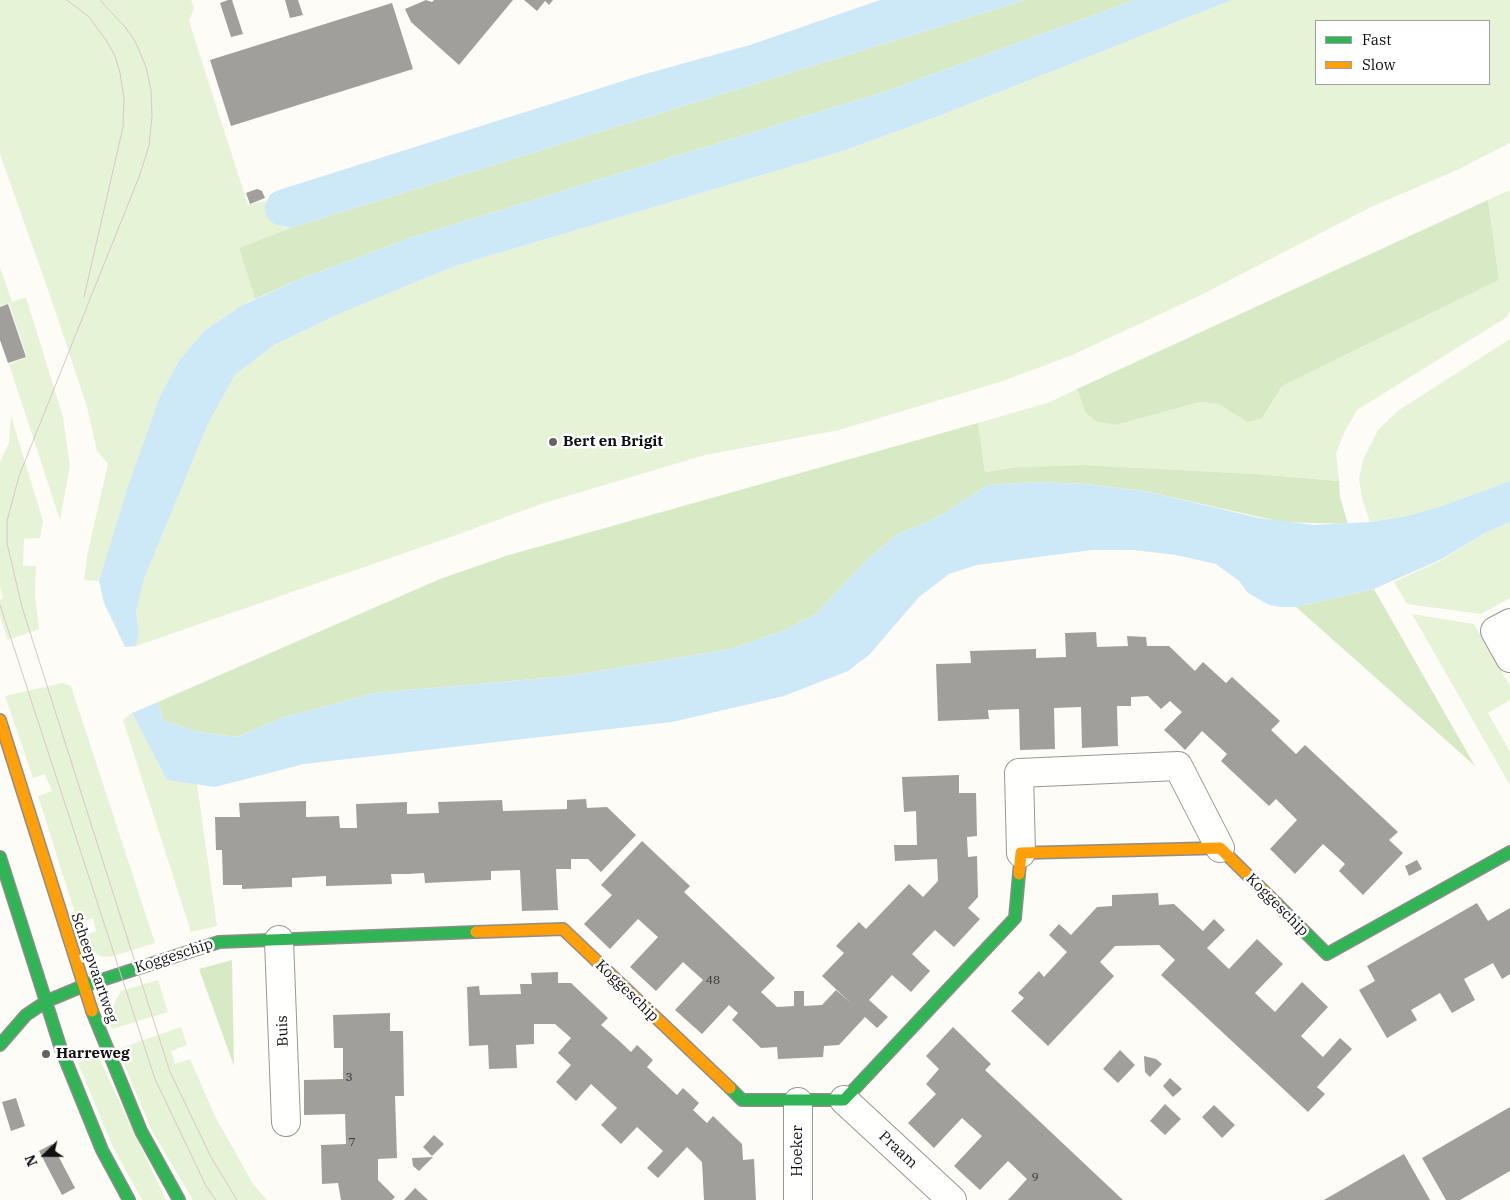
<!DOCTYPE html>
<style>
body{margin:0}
#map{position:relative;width:1510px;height:1200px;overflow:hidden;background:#fdfcf7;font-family:"IBM Plex Serif",serif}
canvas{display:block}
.legend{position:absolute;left:1315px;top:20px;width:175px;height:65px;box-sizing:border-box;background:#fff;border:1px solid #a0a0a0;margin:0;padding:6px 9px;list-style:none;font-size:15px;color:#111}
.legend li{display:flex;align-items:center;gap:10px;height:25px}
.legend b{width:25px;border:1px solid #a0a0a0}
.north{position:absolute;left:20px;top:1130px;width:50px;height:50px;-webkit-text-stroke:4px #fff;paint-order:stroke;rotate:248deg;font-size:14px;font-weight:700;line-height:20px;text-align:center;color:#111}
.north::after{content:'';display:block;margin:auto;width:18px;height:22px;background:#111;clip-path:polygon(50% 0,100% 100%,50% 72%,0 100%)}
</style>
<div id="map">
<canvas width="1510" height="1200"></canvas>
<ul class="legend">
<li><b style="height:6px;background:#30b455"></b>Fast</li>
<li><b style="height:6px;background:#ff9f0a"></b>Slow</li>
</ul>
<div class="north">N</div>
</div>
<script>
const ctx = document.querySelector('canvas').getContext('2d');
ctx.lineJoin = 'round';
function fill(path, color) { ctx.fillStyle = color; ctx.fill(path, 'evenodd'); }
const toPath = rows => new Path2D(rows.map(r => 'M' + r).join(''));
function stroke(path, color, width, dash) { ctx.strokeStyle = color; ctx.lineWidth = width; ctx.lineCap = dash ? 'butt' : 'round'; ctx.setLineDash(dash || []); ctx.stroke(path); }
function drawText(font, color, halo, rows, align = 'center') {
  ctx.font = font + ' "IBM Plex Serif",serif'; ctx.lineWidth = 5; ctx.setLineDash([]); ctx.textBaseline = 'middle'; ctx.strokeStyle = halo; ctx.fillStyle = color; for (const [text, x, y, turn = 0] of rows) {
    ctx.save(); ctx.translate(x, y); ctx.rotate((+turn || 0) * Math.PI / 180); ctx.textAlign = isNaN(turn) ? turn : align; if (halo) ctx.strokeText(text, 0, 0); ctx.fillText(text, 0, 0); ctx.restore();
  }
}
fill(toPath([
 [0,0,191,0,194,8,189,21,248,205,268,200,264,208,283,227,290,228,239,248,255,299,239,307,204,331,178,362,160,396,99,581,84,580,88,551,108,464,97,451,87,407,55,310,0,154],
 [1232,0,1510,0,1510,143,1457,170,1371,207,1197,297,1070,356,1000,382,839,430,705,455,544,503,448,538,136,646,139,632,136,612,144,579,208,424,235,375,274,345,341,313,455,266,843,151,944,114],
 [1316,21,1489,21,1489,84,1316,84],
 [1510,190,1510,311,1507,317,1357,410,1345,431,1336,453,1339,481,1256,474,1084,465,1018,467,985,472,978,423,1050,402,1077,389,1085,412,1116,425,1200,402,1218,404,1248,421,1262,418,1282,386,1499,280,1488,200],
 [0,267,12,302,26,297,63,417,70,466,60,520,9,364,27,357,9,303,0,306],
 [1510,339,1510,481,1439,507,1402,517,1370,522,1362,499,1359,479,1363,460,1378,430,1399,410],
 [11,416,43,521,40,538,24,539,23,566,36,566,35,595,39,629,8,640,0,616,0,600,3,598,0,587,0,462,9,443],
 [1510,522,1510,598,1481,614,1407,604,1394,582,1442,560,1485,533],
 [1412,614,1474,624,1510,686,1510,700,1488,713,1510,752,1510,785],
 [62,683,71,686,155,943,110,957,100,956,94,952,89,944,86,946,83,937,96,931,93,918,78,923,38,796,52,791,45,774,33,778,5,696],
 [132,713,167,780,197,784,217,926,191,932,123,720],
 [158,980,168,1012,112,1029,107,1018,111,1015,115,1001,121,991],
 [181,1027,187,1045,171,1051,175,1064,190,1059,215,1116,253,1184,267,1200,193,1200,152,1131,118,1049],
 [98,1056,166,1200,142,1200,112,1145,78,1063]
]), '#e7f3d7');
fill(toPath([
 [1025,0,1135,0,887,91,413,237,300,279,255,299,239,248,290,228],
 [1488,200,1499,280,1282,386,1262,418,1248,422,1218,404,1200,402,1116,425,1096,421,1085,412,1077,389],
 [978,423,985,472,1018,467,1084,465,1256,474,1339,481,1340,497,1348,524,1282,522,1144,491,1086,484,1039,482,988,485,936,518,896,535,863,564,816,614,783,631,731,649,569,676,375,693,285,717,237,737,198,732,163,720,158,702,440,579,509,555],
 [1374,589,1475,766,1296,607],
 [232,960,234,1066,199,969]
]), '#d8eac5');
fill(toPath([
 [880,0,1025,0,290,228,274,224,267,217,264,208,270,195,276,191,645,74,750,45],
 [1135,0,1232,0,944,114,843,151,455,266,341,313,274,345,235,375,208,424,144,579,136,612,139,632,136,646,125,647,104,603,99,581,126,493,160,396,178,362,204,331,239,307,300,279,413,237,887,91],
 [1510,481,1510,522,1485,533,1442,559,1374,589,1296,607,1281,607,1269,605,1248,593,1239,581,1216,564,1176,555,1133,550,1092,550,977,565,949,574,919,597,870,654,848,671,784,696,672,722,304,764,215,787,167,780,132,713,158,702,163,720,198,732,237,737,285,717,375,693,569,676,731,649,783,631,816,614,863,564,896,535,936,518,988,485,1039,482,1086,484,1144,491,1259,518,1314,525,1370,522,1402,517,1439,507]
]), '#cde8f7');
fill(toPath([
 [228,0,232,0,243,34,231,37,220,3],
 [285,0,298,0,303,15,290,18],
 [426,0,432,2,434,0,513,0,459,65,411,22,405,9],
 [524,0,553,0,549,5,545,1,537,11],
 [392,3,413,69,231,126,210,60],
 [257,189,262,191,265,198,250,204,246,193],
 [8,304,26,357,8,363,0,340,0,307],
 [1096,632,1097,647,1128,646,1127,636,1146,637,1147,646,1169,646,1195,671,1203,662,1226,683,1232,677,1280,721,1271,730,1296,754,1305,745,1398,832,1389,840,1403,853,1363,895,1339,871,1345,864,1323,844,1295,874,1270,849,1297,820,1276,799,1269,806,1221,761,1227,754,1202,731,1185,750,1176,741,1164,730,1182,712,1170,701,1161,709,1148,696,1131,697,1131,706,1117,706,1118,746,1082,748,1081,707,1054,708,1055,749,1020,750,1019,709,988,710,989,719,938,721,936,664,971,663,970,651,1036,649,1036,658,1066,657,1065,633],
 [959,775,959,793,976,793,977,836,967,837,968,857,977,856,978,897,968,908,980,919,954,947,935,930,912,954,930,971,911,992,892,975,869,1000,888,1017,877,1028,865,1017,839,1045,824,1046,823,1057,778,1059,777,1047,761,1048,732,1020,738,1013,729,1005,702,1034,675,1010,703,980,683,962,656,991,630,967,658,937,638,919,610,949,584,924,612,895,601,885,642,841,690,886,684,892,775,978,761,992,777,1007,794,1006,794,991,804,991,804,1006,822,1005,836,990,853,1005,822,976,844,953,836,946,859,922,866,929,909,884,923,897,938,881,937,859,895,861,894,845,917,845,916,811,904,812,902,777],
 [586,799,587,808,607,807,636,835,601,872,588,859,571,859,571,869,556,869,558,910,522,911,520,870,491,871,491,880,425,883,424,873,408,874,391,874,392,884,326,886,326,876,292,878,292,887,242,889,242,885,223,885,222,850,216,850,215,817,240,817,239,803,306,801,306,817,339,816,340,828,357,828,356,804,407,802,407,814,439,813,438,802,502,800,503,811,567,809,567,800],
 [1417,860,1422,869,1409,876,1405,866],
 [1158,893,1159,905,1174,904,1203,931,1214,919,1225,930,1207,948,1229,969,1257,939,1283,964,1255,993,1275,1012,1302,982,1328,1007,1301,1036,1323,1057,1340,1038,1352,1049,1317,1087,1325,1094,1308,1112,1161,975,1175,960,1159,945,1115,946,1100,962,1114,976,1048,1046,1011,1011,1024,998,1018,993,1039,971,1044,977,1067,952,1049,935,1059,924,1071,935,1097,907,1112,906,1112,895],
 [1477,903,1488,921,1510,908,1510,974,1502,979,1493,963,1464,979,1475,1000,1452,1013,1440,993,1411,1010,1417,1020,1387,1038,1359,990,1375,981,1367,966],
 [558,972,558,983,571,983,608,1018,601,1025,616,1038,631,1052,637,1045,653,1060,647,1067,677,1095,683,1088,699,1103,693,1110,707,1123,713,1116,742,1144,743,1160,754,1159,756,1200,704,1200,702,1162,687,1147,658,1178,647,1168,663,1151,637,1127,621,1144,601,1125,617,1108,591,1084,576,1101,556,1082,571,1065,558,1053,571,1038,555,1024,534,1024,534,1044,516,1045,517,1068,489,1069,488,1045,469,1046,467,987,479,986,480,995,521,994,520,984,532,984,531,973],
 [390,1013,390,1031,403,1031,404,1096,395,1096,397,1158,378,1159,378,1180,395,1197,392,1200,341,1200,338,1183,322,1184,321,1145,346,1144,345,1114,304,1115,304,1080,343,1079,343,1048,334,1048,333,1015],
 [953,1027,991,1064,985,1070,1123,1200,1008,1200,1027,1179,1008,1161,980,1190,954,1166,982,1136,962,1118,934,1148,908,1123,936,1094,926,1084,939,1069,926,1056],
 [1120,1050,1135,1065,1118,1083,1103,1069],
 [1144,1056,1156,1059,1162,1064,1150,1077,1145,1072],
 [1170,1078,1182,1089,1173,1097,1163,1086],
 [16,1098,25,1126,11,1131,2,1102],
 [1165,1104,1181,1119,1165,1135,1150,1121],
 [1214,1105,1235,1125,1222,1138,1202,1117],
 [1510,1107,1510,1171,1460,1200,1446,1200,1422,1158],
 [434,1135,444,1144,432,1156,423,1147],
 [52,1144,75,1188,62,1195,39,1151],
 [1404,1154,1430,1200,1324,1200,1376,1170],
 [433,1157,419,1171,413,1166,412,1158],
 [415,1188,428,1200,404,1200]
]), '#a19f9c');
const street = toPath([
 [1510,623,1495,631,1510,658],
 [1021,853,1019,773,1178,766,1220,848],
 [279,940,286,1122],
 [844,1100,952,1200],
 [798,1102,798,1200]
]);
const fast = toPath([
 [0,857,61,1049,102,1150,129,1200],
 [1277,904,1327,954,1510,852],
 [92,1011,141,1131,179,1200],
 [0,1045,26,1015,47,1001,83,986,219,942,476,932],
 [730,1088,742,1100,844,1100,1015,918,1019,874]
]);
const slow = toPath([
 [0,720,92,1011],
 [1019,874,1021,853,1220,848,1277,904],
 [476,932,563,929,730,1088]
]);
stroke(street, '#979795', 30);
stroke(fast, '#8e8d8b', 14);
stroke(slow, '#8e8d8b', 14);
stroke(street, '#fffffe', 28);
stroke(fast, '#30b455', 11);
stroke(slow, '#ff9f0a', 11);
stroke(toPath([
 [67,0,89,17,106,40,115,56,120,73,124,98,123,127,84,297],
 [100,0,125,27,135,41,146,67,151,90,152,116,149,146,139,177,19,476,7,521,7,543,22,607,170,1072,211,1157,237,1200],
 [0,605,155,1079,206,1186,216,1200]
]), '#d9c6c7', 1);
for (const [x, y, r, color] of [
 [553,442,5,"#646362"],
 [46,1054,5,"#646362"]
]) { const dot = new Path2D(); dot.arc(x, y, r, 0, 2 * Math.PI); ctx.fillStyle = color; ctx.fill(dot); stroke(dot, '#fff', 2); }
drawText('12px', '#353434', null, [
 ["48",713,981],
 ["3",349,1078],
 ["7",352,1143],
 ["9",1035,1178]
]);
drawText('bold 15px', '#111', '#fff', [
 ["Bert en Brigit",563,442],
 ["Harreweg",56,1054]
], 'left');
drawText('15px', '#111', '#fff', [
 ["Koggeschip",1277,905,45],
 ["Koggeschip",174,956,-18],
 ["Scheepvaartweg",94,968,71],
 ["Koggeschip",627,991,44],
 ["Buis",283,1031,-92],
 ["Praam",898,1150,43],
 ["Hoeker",798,1151,-90]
]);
</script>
